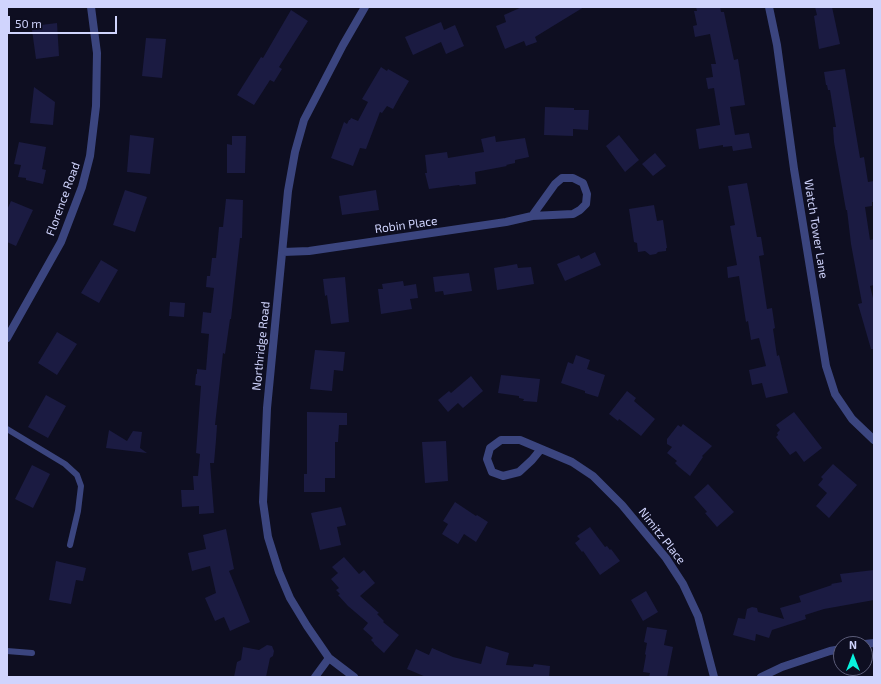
<!DOCTYPE html>
<style>
body{margin:0}
#map{position:relative;width:881px;height:684px;overflow:hidden;background:#0e0e21;font-family:"Exo 2",sans-serif}
canvas{display:block}
.frame{position:absolute;inset:0;border:8px solid #d0d4fd;pointer-events:none}
.north{position:absolute;left:833px;top:636px;width:40px;height:40px;box-sizing:border-box;background:#0e0e21;border:1px solid #5c5d79;border-radius:50%;rotate:0deg;font-size:11px;font-weight:700;line-height:16px;text-align:center;color:#d0d4fd}
.north::after{content:'';display:block;margin:auto;width:14px;height:18px;background:#08f2dd;clip-path:polygon(50% 0,100% 100%,50% 72%,0 100%)}
.scale{position:absolute;left:8px;top:16px;width:109px;height:18px;box-sizing:border-box;border:2px solid #d0d4fd;border-top:0;padding-left:5px;font-size:12px;line-height:14px;white-space:nowrap;color:#d0d4fd;-webkit-text-stroke:3px #0e0e21;paint-order:stroke}
</style>
<div id="map">
<canvas width="881" height="684"></canvas>
<div class="frame"></div>
<div class="north">N</div>
<div class="scale">50 m</div>
</div>
<script>
const ctx = document.querySelector('canvas').getContext('2d');
ctx.lineJoin = 'round';
function fill(path, color) { ctx.fillStyle = color; ctx.fill(path, 'evenodd'); }
const toPath = rows => new Path2D(rows.map(r => 'M' + r).join(''));
function stroke(path, color, width, dash) { ctx.strokeStyle = color; ctx.lineWidth = width; ctx.lineCap = dash ? 'butt' : 'round'; ctx.setLineDash(dash || []); ctx.stroke(path); }
function drawText(font, color, halo, rows, align = 'center') {
  ctx.font = font + ' "Exo 2",sans-serif'; ctx.lineWidth = 3; ctx.setLineDash([]); ctx.textBaseline = 'middle'; ctx.strokeStyle = halo; ctx.fillStyle = color; for (const [text, x, y, turn = 0] of rows) {
    ctx.save(); ctx.translate(x, y); ctx.rotate((+turn || 0) * Math.PI / 180); ctx.textAlign = isNaN(turn) ? turn : align; if (halo) ctx.strokeText(text, 0, 0); ctx.fillText(text, 0, 0); ctx.restore();
  }
}
fill(toPath([
 [522,7,584,7,535,37,537,42,526,46,524,41,505,49,496,26,506,22,504,15],
 [696,7,720,7,721,12,724,12,734,60,738,59,745,105,730,107,735,135,749,133,752,148,733,151,732,146,723,147,723,145,699,149,696,129,720,125,714,88,708,89,706,78,713,77,711,64,716,64,710,34,695,37,693,26,697,25,694,11,697,11],
 [815,7,832,7,840,44,819,49,814,16,817,15],
 [291,10,308,21,279,67,282,69,274,82,270,80,254,105,237,95,261,57,263,58],
 [441,22,444,30,455,25,464,46,446,54,441,42,413,55,405,37],
 [57,23,59,56,36,59,32,30,41,29,41,25],
 [146,38,166,39,162,78,142,76],
 [381,67,387,71,388,69,409,81,399,98,393,109,387,106,382,113,380,112,366,149,360,148,353,166,331,158,344,122,347,124,349,120,350,120,351,118,358,121,368,102,362,99],
 [845,69,860,158,864,157,868,182,874,181,874,202,872,202,872,206,865,207,870,240,874,239,874,285,870,286,874,302,874,349,871,349,858,304,862,303,851,244,847,210,846,210,834,142,833,127,836,127,830,90,828,90,827,85,826,85,824,72],
 [34,87,55,102,53,125,30,123],
 [545,107,574,108,574,110,589,110,588,130,573,129,573,136,544,135],
 [130,135,154,138,150,174,127,172],
 [619,135,639,160,625,172,606,146],
 [232,136,246,136,245,173,227,173,227,144,232,145],
 [495,136,496,142,525,138,529,157,515,160,515,163,506,165,507,166,475,172,476,184,460,186,459,185,429,189,425,173,427,173,425,155,447,152,448,158,484,152,481,139],
 [19,142,46,147,42,169,46,170,43,184,26,180,26,178,18,177,21,165,14,164],
 [655,153,666,166,653,176,642,164],
 [747,183,757,237,761,237,764,255,759,256,767,309,772,308,775,328,773,329,777,356,779,355,788,393,766,398,762,383,752,385,749,370,766,366,759,338,751,340,748,321,746,322,739,276,728,278,727,267,737,265,730,226,735,225,728,186],
 [125,190,147,197,135,232,113,225],
 [376,190,379,210,342,215,339,196],
 [226,199,243,200,242,238,240,238,231,319,230,319,225,354,223,353,215,425,217,425,216,440,214,463,210,463,214,513,199,514,199,506,182,507,181,490,194,490,193,476,198,476,200,454,196,453,201,386,195,385,196,374,197,374,197,369,206,370,209,334,201,333,203,312,211,313,214,288,206,287,207,276,210,276,212,258,216,258,219,227,223,227],
 [11,201,33,210,16,246,7,242,7,210],
 [654,205,657,221,663,220,667,248,666,248,666,251,658,252,656,254,650,255,645,251,638,252,637,243,634,242,629,209],
 [595,252,601,265,565,281,557,264,579,255,581,259],
 [101,260,118,270,99,303,81,293],
 [517,264,518,268,531,267,534,284,497,290,494,268],
 [469,273,472,291,444,295,443,291,435,292,433,277],
 [345,277,349,322,331,324,327,295,325,296,323,279],
 [403,281,404,286,416,284,418,298,410,299,412,309,381,314,378,289,383,289,382,284],
 [170,302,185,303,184,317,169,316],
 [57,332,77,344,57,375,38,363],
 [315,350,345,352,343,371,334,370,332,391,310,389],
 [576,355,590,360,587,369,605,375,598,397,585,393,585,391,561,383,568,362,573,364],
 [501,375,540,379,537,402,523,401,524,399,519,398,519,396,498,393],
 [471,376,483,391,463,408,458,403,448,412,438,400,449,391,451,393],
 [627,391,636,398,634,401,655,419,641,436,619,419,618,421,609,414],
 [46,395,66,406,48,438,28,427],
 [307,412,347,413,347,425,339,425,338,442,335,442,335,478,325,478,325,492,304,492,304,474,307,474],
 [794,412,822,448,804,462,796,451,790,455,776,437,778,435,777,433,780,430,776,425],
 [683,424,712,446,702,456,703,457,690,476,679,467,675,463,677,461,667,453,672,447,667,444,667,439,678,425,681,427],
 [109,430,127,441,133,431,142,432,140,448,147,453,106,448],
 [446,441,448,481,425,483,422,442],
 [833,464,857,485,829,518,816,506,827,493,818,485,823,479,821,477],
 [32,465,50,474,33,508,15,499],
 [708,484,734,512,717,527,705,513,707,512,694,497],
 [455,502,476,516,477,515,488,522,476,542,464,534,458,544,442,534,448,524,443,521],
 [341,507,346,525,337,527,341,545,320,550,311,513],
 [590,527,605,547,607,546,610,550,611,549,620,561,600,575,583,551,582,552,575,543,580,539,577,536],
 [226,529,234,569,229,571,250,622,230,631,224,617,215,621,205,598,216,593,210,566,192,571,188,553,206,549,203,535],
 [344,557,359,574,364,570,375,583,360,596,379,613,377,614,384,621,383,622,399,635,384,653,374,644,374,643,371,640,373,638,363,629,368,623,348,606,338,595,340,594,336,590,339,588,331,579,338,573,332,567],
 [56,561,86,568,83,581,76,580,71,604,49,600],
 [874,570,874,600,824,609,805,615,806,619,772,630,769,638,756,634,755,641,733,635,738,618,745,619,747,609,752,607,757,608,758,612,784,619,780,608,801,602,799,596,832,585,831,584,842,582,840,574],
 [646,591,658,612,643,621,631,600],
 [647,627,667,630,664,645,673,647,667,677,649,677,650,673,643,672,646,655,645,654,647,643,644,642],
 [267,645,272,646,274,651,273,656,270,658,266,677,234,677,237,662,241,660,243,647,259,650],
 [486,646,509,653,506,665,533,667,534,664,550,666,549,677,426,677,407,669,416,649,429,655,432,648,453,657,481,664]
]), '#1b1b42');
stroke(toPath([
 [7,429,65,464,77,475,81,486,78,511,70,545],
 [7,651,32,653]
]), '#3b457f', 6);
stroke(toPath([
 [769,7,777,45,794,169,826,366,835,394,852,419,874,440],
 [283,252,309,251,506,222,532,216,573,214,580,210,586,204,587,194,583,183,573,178,562,178,555,184,532,216],
 [7,338,61,242,82,187,90,156,96,106,97,53,91,7],
 [541,449,532,460,519,472,503,476,492,472,487,459,490,448,501,440,520,440,572,462,593,476,622,505,666,558,683,584,698,616,714,677],
 [865,644,874,643],
 [315,677,329,658],
 [354,677,329,658,307,626,290,598,279,572,268,537,263,502,267,408,288,191,295,152,304,120,343,45,365,7],
 [761,677,782,667,830,651,841,649]
]), '#3b457f', 8);
drawText('12px', '#d0d4fd', '#0e0e21', [
 ["Florence Road",63,199,-70],
 ["Robin Place",406,225,-8],
 ["Watch Tower Lane",816,229,81],
 ["Northridge Road",261,346,-84],
 ["Nimitz Place",662,536,52]
]);
</script>
